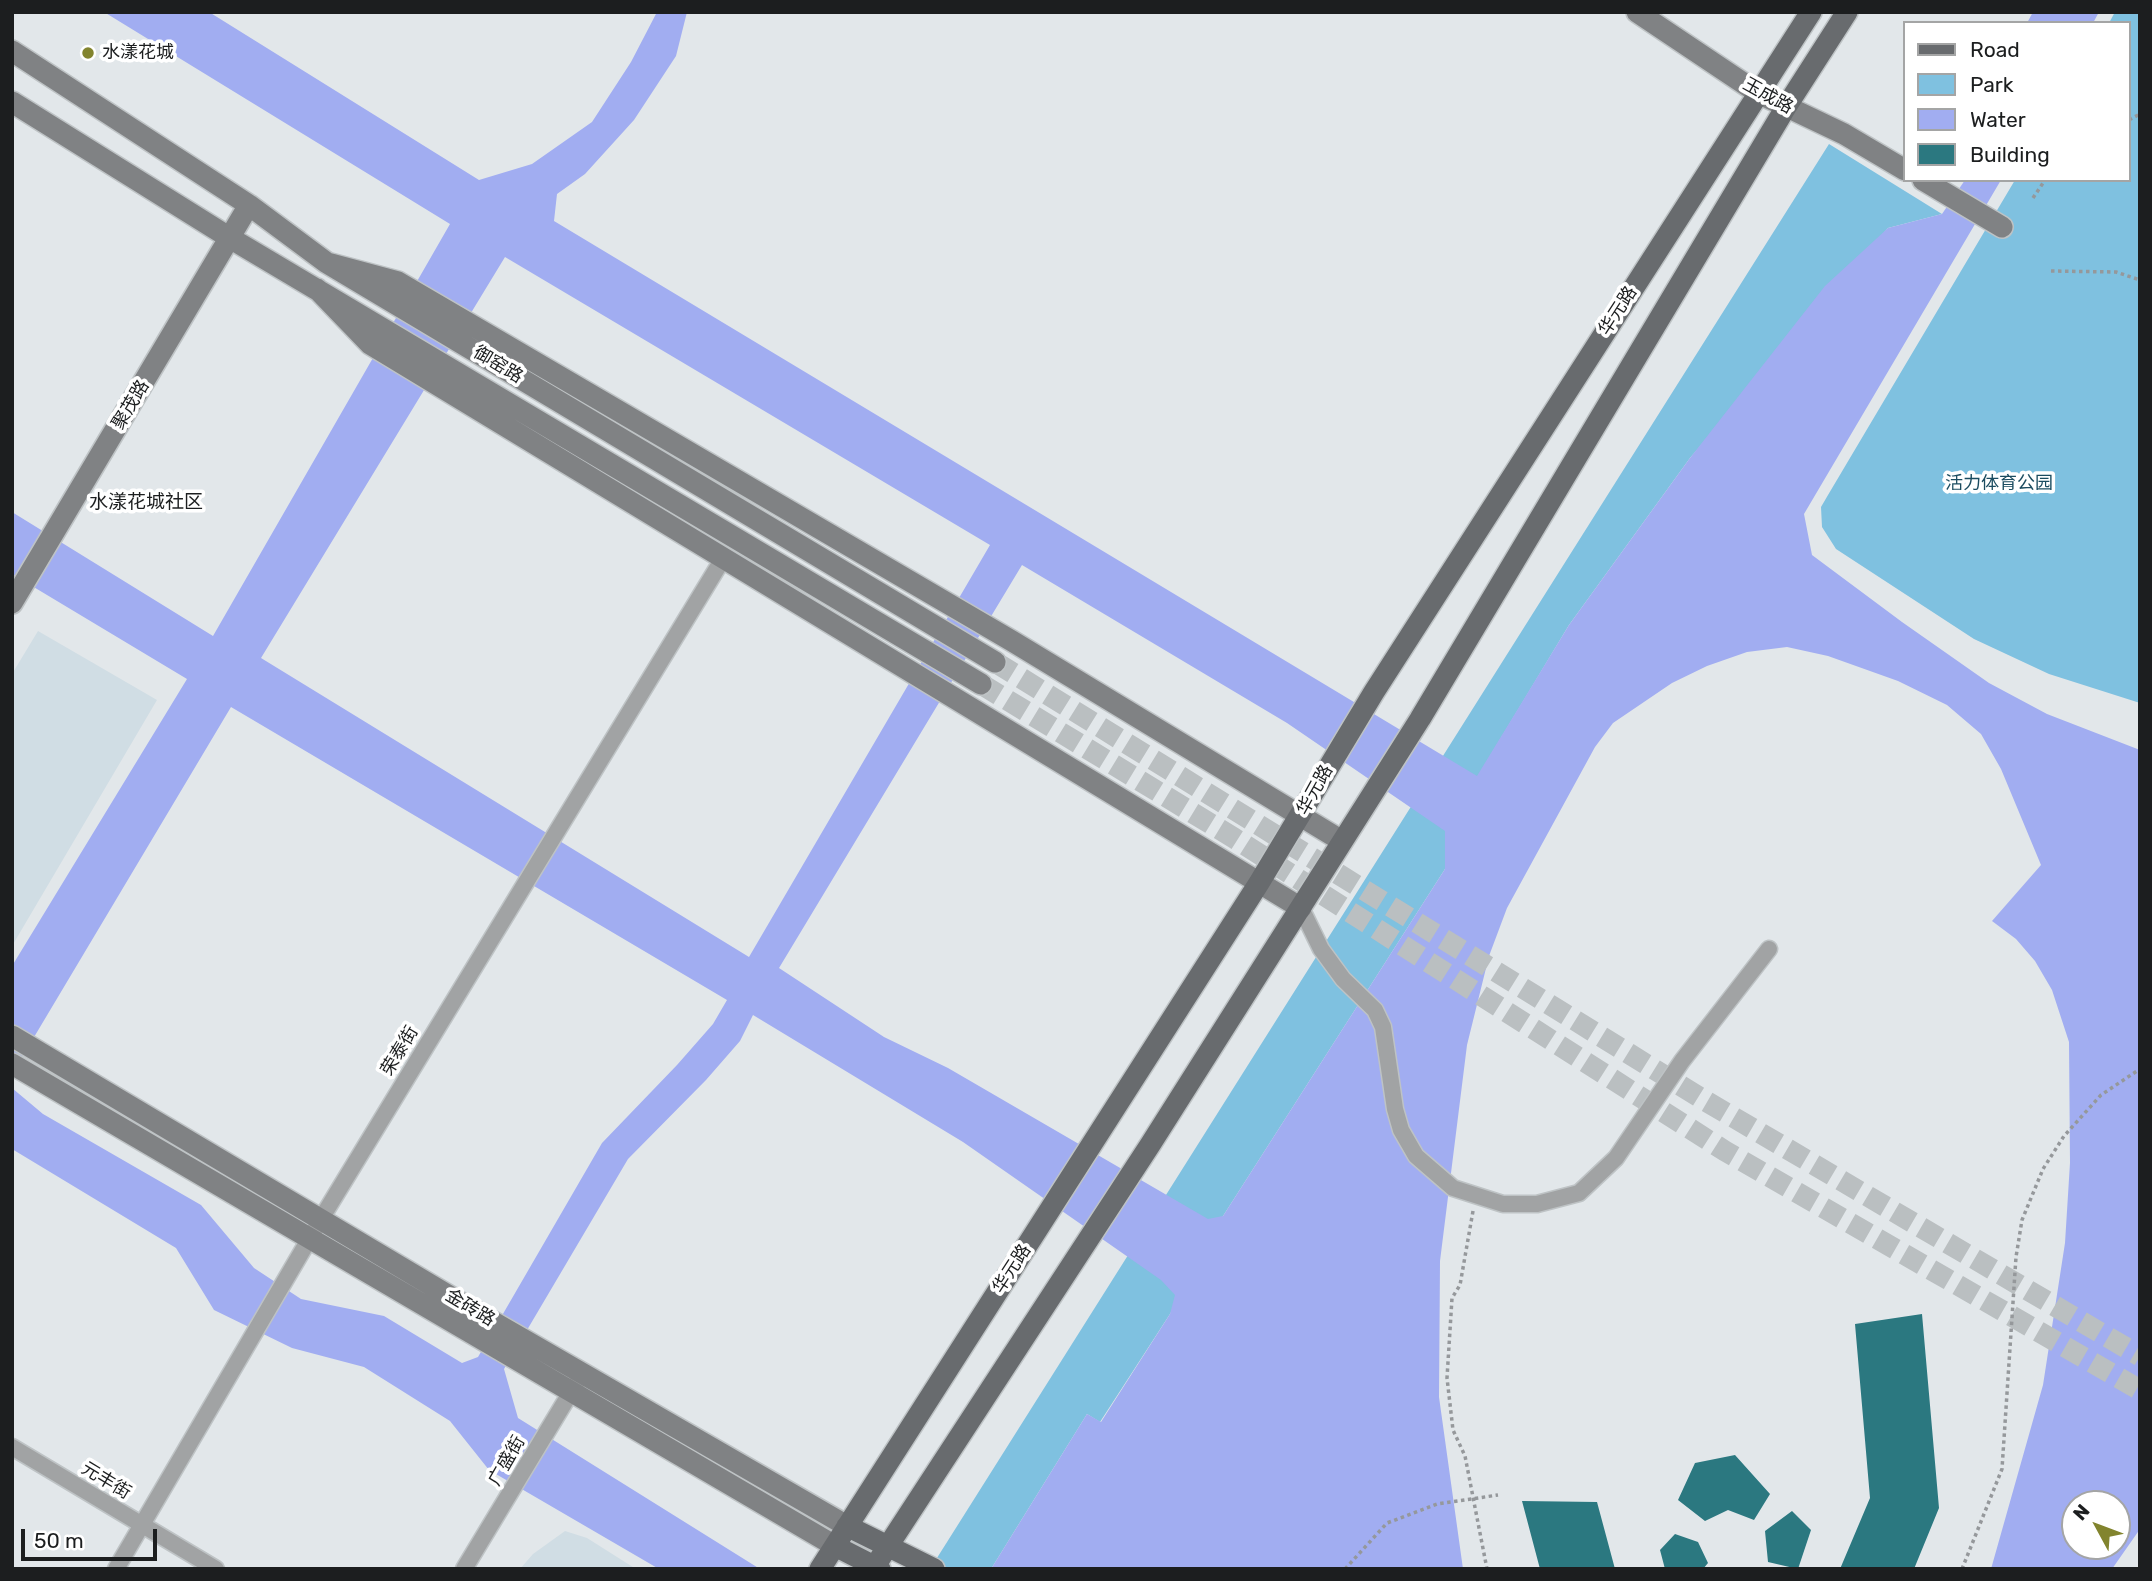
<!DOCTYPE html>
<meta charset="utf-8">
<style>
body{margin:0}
#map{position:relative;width:2152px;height:1581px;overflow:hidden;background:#e2e7ea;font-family:Rubik,sans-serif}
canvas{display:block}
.frame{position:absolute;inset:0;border:14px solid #1c1e1f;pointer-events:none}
.legend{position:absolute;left:1903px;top:21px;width:228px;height:161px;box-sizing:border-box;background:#fff;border:2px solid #a4a5a5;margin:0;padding:9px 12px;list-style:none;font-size:21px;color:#1c1e1f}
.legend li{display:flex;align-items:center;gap:14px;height:35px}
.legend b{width:35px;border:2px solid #a4a5a5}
.north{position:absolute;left:2061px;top:1490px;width:70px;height:70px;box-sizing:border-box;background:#fff;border:2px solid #a4a5a5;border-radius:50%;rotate:311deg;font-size:19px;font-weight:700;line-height:28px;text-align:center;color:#1c1e1f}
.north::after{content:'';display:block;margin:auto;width:24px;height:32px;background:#82842e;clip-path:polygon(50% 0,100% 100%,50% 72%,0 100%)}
.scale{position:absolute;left:21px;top:1529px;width:136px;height:32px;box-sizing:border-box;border:4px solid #1c1e1f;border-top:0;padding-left:9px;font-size:21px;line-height:24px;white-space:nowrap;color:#1c1e1f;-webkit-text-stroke:5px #fff;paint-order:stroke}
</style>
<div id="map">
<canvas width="2152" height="1581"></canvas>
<div class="frame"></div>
<ul class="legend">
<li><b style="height:9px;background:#686b6e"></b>Road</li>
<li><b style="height:19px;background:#7fc1e0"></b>Park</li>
<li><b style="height:19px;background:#a1adf1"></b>Water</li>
<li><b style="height:19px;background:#2b7880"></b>Building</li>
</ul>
<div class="north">N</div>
<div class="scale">50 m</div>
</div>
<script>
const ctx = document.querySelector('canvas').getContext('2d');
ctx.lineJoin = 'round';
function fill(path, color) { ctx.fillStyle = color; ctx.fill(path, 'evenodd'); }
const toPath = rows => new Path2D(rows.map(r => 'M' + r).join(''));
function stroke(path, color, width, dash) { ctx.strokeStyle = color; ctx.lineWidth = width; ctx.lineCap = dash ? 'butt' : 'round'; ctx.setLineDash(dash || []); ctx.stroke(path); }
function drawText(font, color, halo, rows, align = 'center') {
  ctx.font = font + ' Rubik,"Noto Sans SC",sans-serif'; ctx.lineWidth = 7; ctx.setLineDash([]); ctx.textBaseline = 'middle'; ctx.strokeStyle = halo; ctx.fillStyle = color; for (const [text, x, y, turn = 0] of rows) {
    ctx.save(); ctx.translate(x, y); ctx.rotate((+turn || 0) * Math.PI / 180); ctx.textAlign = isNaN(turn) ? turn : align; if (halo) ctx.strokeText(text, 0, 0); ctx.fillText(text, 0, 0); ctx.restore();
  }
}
fill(toPath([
 [38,631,157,700,12,946,12,674],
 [565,1531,587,1538,636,1569,520,1569,533,1554]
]), '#d0dde4');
fill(toPath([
 [2115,12,2140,12,2140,703,2049,674,1974,639,1836,549,1822,527,1821,507,1828,495,2015,180,2129,180,2129,23,2109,23],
 [1829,144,1942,214,1888,228,1690,458,1569,625,1445,831,1445,869,1223,1216,1170,1314,1100,1422,1087,1414,991,1569,930,1569]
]), '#7fc1e0');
fill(toPath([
 [104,12,209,12,479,180,532,164,592,122,631,62,657,12,687,12,676,56,634,120,585,174,557,194,554,221,1477,776,1569,625,1690,458,1825,286,1888,228,1942,214,1965,180,2001,180,1804,514,1812,555,1902,622,1989,683,2047,714,2140,750,2140,1529,2112,1569,1991,1569,2043,1385,2065,1243,2070,1163,2069,1042,2052,990,2035,961,2016,939,1992,921,2041,865,2001,769,1981,734,1947,705,1898,681,1828,656,1787,647,1747,652,1707,666,1672,683,1613,723,1595,747,1507,908,1489,956,1467,1045,1440,1261,1439,1397,1463,1569,991,1569,1087,1414,1101,1422,1170,1314,1175,1295,1161,1280,963,1142,753,1015,740,1041,706,1080,628,1159,504,1369,518,1418,760,1569,659,1569,489,1470,450,1421,364,1367,292,1348,214,1310,176,1248,12,1149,12,1088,43,1114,201,1205,254,1268,301,1299,384,1316,462,1363,478,1357,602,1143,677,1065,713,1024,727,1000,231,707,12,1074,12,966,187,679,12,574,12,512,213,636,450,224],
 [505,257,990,545,749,957,261,658],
 [1022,565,1287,723,1445,831,1445,869,1223,1216,1208,1219,948,1068,884,1037,779,968],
 [2075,1504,2117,1504,2117,1546,2075,1546],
 [2033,12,2099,12,2093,23,2027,23]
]), '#a1adf1');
fill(toPath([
 [1922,1314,1939,1508,1914,1569,1840,1569,1870,1498,1855,1324],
 [1735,1455,1770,1494,1754,1520,1728,1510,1705,1521,1678,1500,1695,1463],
 [1522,1501,1597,1502,1615,1569,1540,1569],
 [1792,1511,1811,1530,1798,1569,1768,1562,1765,1531],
 [1675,1534,1698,1542,1708,1563,1703,1569,1665,1569,1660,1550]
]), '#2b7880');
stroke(toPath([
 [995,662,1704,1100,2140,1356],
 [981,684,1234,838,1725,1151,2140,1390]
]), '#babfc1', 21, [21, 10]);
const street = toPath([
 [1301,908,1321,949,1343,979,1375,1010,1383,1027,1395,1109,1401,1130,1416,1156,1453,1188,1503,1204,1537,1204,1579,1193,1616,1158,1682,1061,1769,949],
 [12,1447,216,1569],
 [116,1569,321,1219,724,557],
 [464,1569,577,1382]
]);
const secondary = toPath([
 [1637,12,1758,93,1844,134,1905,170],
 [12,51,249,205,327,263,995,662],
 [12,102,230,238,981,684],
 [1923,180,2002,227],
 [327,263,398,282,1012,641,1342,841],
 [317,289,370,344,1301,908],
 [12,603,249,205],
 [12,1036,488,1319,847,1526],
 [12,1064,835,1546]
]);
const primary = toPath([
 [847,1526,934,1569],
 [835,1546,880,1569],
 [820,1569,1259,883,1374,692,1811,12],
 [873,1569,1150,1145,1420,719,1786,107,1847,12]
]);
stroke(street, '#bec3c5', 19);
stroke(secondary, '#bec3c5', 24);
stroke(primary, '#bec3c5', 24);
stroke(toPath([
 [2129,120,2140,114],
 [2033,198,2045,180],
 [2051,271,2116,272,2140,280],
 [1473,1211,1460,1285,1452,1298,1447,1378,1453,1430,1465,1456,1487,1569],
 [1962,1569,2002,1469,2016,1257,2022,1220,2043,1169,2064,1136,2101,1095,2140,1069]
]), '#95989b', 3.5, [3.5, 3.5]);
stroke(street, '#a1a3a4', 16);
stroke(secondary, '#808284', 21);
stroke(primary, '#686b6e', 21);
stroke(toPath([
 [1345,1569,1387,1523,1437,1504,1498,1495]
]), '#95989b', 3.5, [3.5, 3.5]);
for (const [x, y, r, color] of [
 [88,53,7,"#82842e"]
]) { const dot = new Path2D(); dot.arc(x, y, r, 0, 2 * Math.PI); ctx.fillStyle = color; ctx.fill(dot); stroke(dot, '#fff', 2.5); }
drawText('18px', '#1c1e1f', '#fff', [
 ["水漾花城",102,53]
], 'left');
drawText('18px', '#1c1e1f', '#fff', [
 ["玉成路",1768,96,29],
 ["华元路",1618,311,-57],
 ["御窑路",498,365,31],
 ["聚茂路",131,405,-59],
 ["华元路",1315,790,-61],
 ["荣泰街",400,1051,-59],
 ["华元路",1012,1269,-57],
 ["金砖路",470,1308,31],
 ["广盛街",507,1461,-60],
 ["元丰街",106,1481,31]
]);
drawText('18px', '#1b4c60', '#fff', [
 ["活力体育公园",1999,484]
]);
drawText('19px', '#1c1e1f', '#fff', [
 ["水漾花城社区",146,503]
]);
</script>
